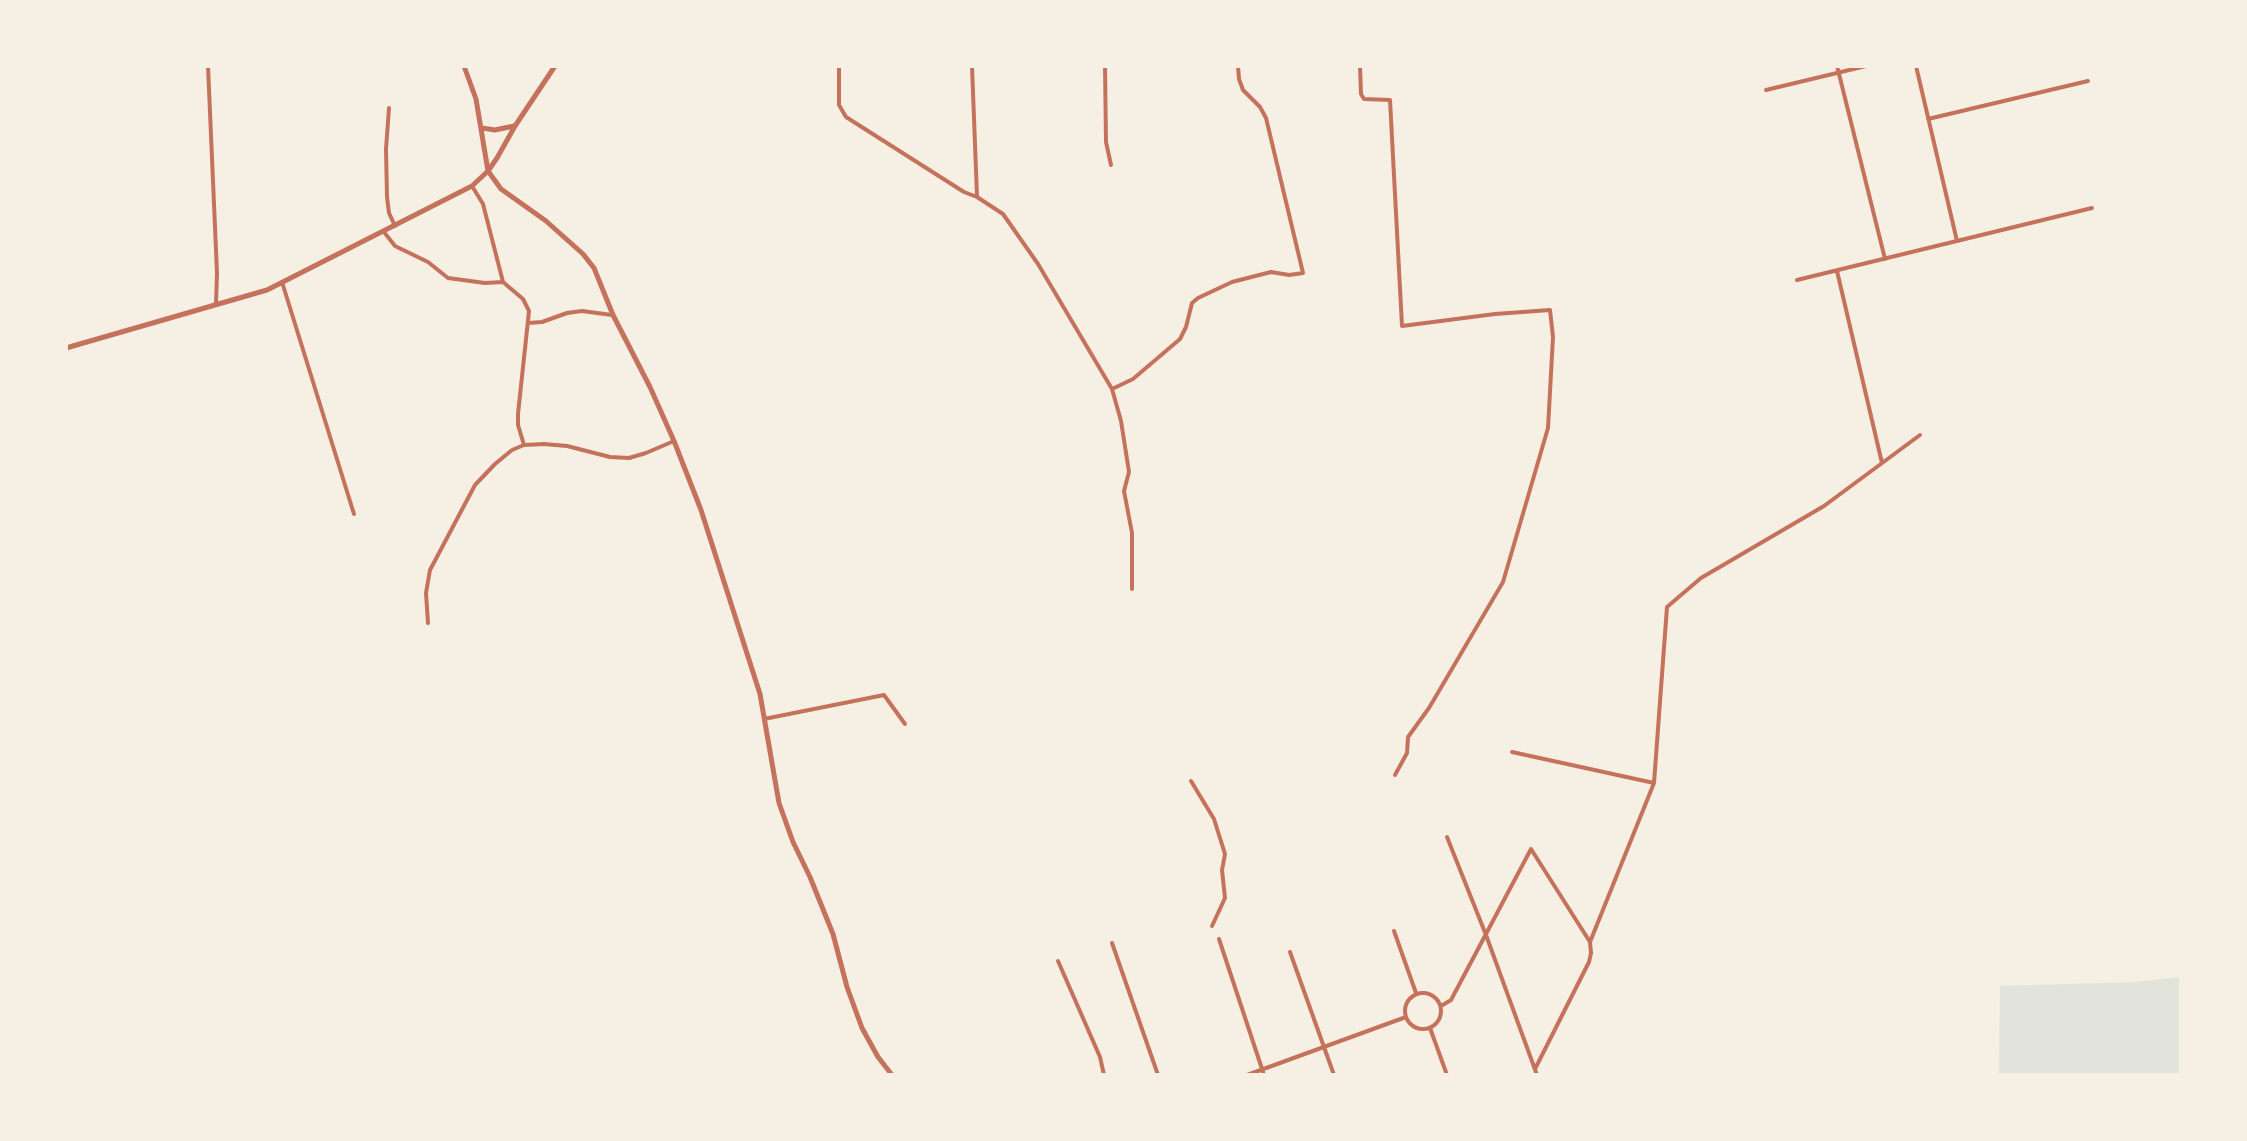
<!DOCTYPE html>
<style>
body{margin:0}
#map{position:relative;width:2247px;height:1141px;overflow:hidden;background:#f6efe4;font-family:Quicksand,sans-serif}
canvas{display:block}
.frame{position:absolute;inset:0;border:68px solid #f6efe4;pointer-events:none}
</style>
<div id="map">
<canvas width="2247" height="1141"></canvas>
<div class="frame"></div>
</div>
<script>
const ctx = document.querySelector('canvas').getContext('2d');
ctx.lineJoin = 'round';
function fill(path, color) { ctx.fillStyle = color; ctx.fill(path, 'evenodd'); }
const toPath = rows => new Path2D(rows.map(r => 'M' + r).join(''));
function stroke(path, color, width, dash) { ctx.strokeStyle = color; ctx.lineWidth = width; ctx.lineCap = dash ? 'butt' : 'round'; ctx.setLineDash(dash || []); ctx.stroke(path); }
fill(toPath([
 [2181,977,2181,1075,1999,1075,2000,986,2135,982]
]), '#e2e4dc');
stroke(toPath([
 [208,66,217,273,216,304],
 [839,66,839,105,846,117,964,192,977,197,1003,214,1038,264,1112,389,1121,421,1129,472,1124,491,1132,533,1132,589],
 [972,66,977,196],
 [1105,66,1106,142,1111,165],
 [1360,66,1361,94,1364,99,1390,100,1402,326,1495,314,1550,310,1553,337,1548,428,1503,582,1429,708,1408,737,1407,753,1395,775],
 [1837,66,1885,259],
 [1916,66,1957,241],
 [1766,90,1866,66],
 [389,108,386,149,387,197,389,213,395,226],
 [1928,119,2088,81],
 [472,186,483,204,503,282,523,299,529,311,518,414,518,425,524,445],
 [384,232,395,246,428,262,448,278,485,283,503,282],
 [1837,271,1882,463],
 [1797,280,2092,208],
 [282,282,354,514],
 [528,323,542,322,567,313,582,311,612,315],
 [1112,389,1133,379,1180,339,1186,327,1192,303,1198,298,1232,282,1271,272,1289,275,1303,273,1266,118,1260,107,1243,90,1239,79,1238,66],
 [428,623,426,593,430,570,475,485,495,464,512,450,524,445,544,444,567,446,610,457,629,458,646,453,674,441],
 [764,719,884,695,905,724],
 [1512,752,1654,783],
 [1191,781,1214,819,1225,854,1222,870,1225,898,1212,926],
 [1447,837,1486,935,1537,1075],
 [1394,931,1416,993],
 [1219,939,1264,1075],
 [1112,943,1158,1075],
 [1290,952,1334,1075],
 [1058,961,1100,1057,1104,1075],
 '1405 1011a18 18 0 1 1 36 0a18 18 0 1 1-36 0Z',
 [1441,1006,1451,1000,1531,849,1590,942],
 [1430,1028,1447,1075],
 [1535,1069,1589,962,1591,953,1590,942,1654,783,1667,607,1701,578,1824,506,1920,435],
 [1247,1075,1406,1017]
]), '#c5725c', 4);
stroke(toPath([
 [464,66,476,99,488,171,501,189,546,221,583,254,594,268,613,315,650,387,674,441,701,510,760,694,779,803,793,842,810,877,833,934,847,987,862,1028,878,1057,892,1075],
 [482,128,495,130,514,126],
 [66,348,267,290,472,186,488,171,497,158,515,126,555,66]
]), '#c5725c', 5);
</script>
